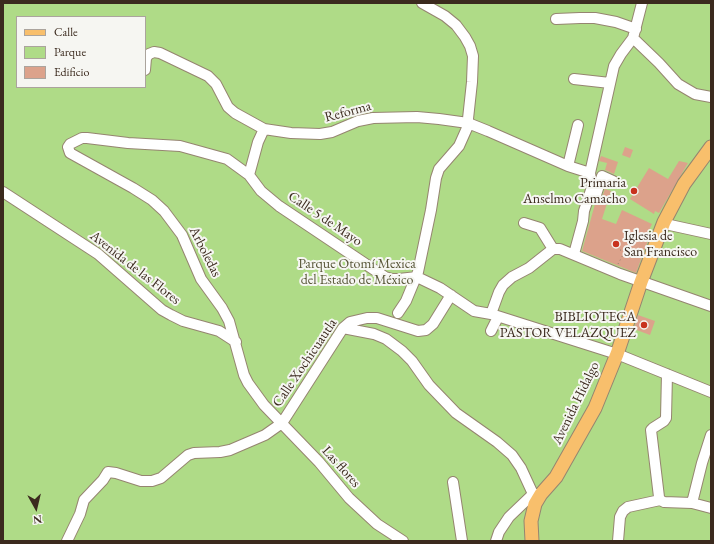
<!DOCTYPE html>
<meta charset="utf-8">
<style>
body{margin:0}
#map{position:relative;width:714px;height:544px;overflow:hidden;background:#efe0c2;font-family:"EB Garamond",serif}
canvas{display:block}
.frame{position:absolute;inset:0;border:4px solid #3b2a1e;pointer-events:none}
.legend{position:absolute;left:16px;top:16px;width:130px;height:72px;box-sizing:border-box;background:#f6f6f2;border:1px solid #aba49d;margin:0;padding:5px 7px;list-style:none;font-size:12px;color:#3b2a1e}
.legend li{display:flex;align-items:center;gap:8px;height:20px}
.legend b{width:20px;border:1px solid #aba49d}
.north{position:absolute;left:16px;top:488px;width:40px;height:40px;-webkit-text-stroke:3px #f6f6f2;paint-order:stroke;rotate:172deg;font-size:11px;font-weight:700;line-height:16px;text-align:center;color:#3b2a1e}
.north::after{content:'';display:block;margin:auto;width:14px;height:18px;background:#3b2a1e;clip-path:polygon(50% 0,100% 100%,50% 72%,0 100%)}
</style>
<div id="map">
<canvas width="714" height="544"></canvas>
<div class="frame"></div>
<ul class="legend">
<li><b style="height:5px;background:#f8bf6c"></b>Calle</li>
<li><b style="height:11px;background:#afdb87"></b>Parque</li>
<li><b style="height:11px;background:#dca28b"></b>Edificio</li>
</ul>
<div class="north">N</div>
</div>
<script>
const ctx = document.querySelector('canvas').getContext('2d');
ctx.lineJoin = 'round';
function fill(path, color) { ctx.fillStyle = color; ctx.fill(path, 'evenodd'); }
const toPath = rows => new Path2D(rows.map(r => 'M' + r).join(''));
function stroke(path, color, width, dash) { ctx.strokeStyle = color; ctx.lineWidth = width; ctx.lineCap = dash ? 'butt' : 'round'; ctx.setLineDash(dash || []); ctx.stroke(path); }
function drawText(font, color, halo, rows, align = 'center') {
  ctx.font = font + ' "EB Garamond",serif'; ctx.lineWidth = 4; ctx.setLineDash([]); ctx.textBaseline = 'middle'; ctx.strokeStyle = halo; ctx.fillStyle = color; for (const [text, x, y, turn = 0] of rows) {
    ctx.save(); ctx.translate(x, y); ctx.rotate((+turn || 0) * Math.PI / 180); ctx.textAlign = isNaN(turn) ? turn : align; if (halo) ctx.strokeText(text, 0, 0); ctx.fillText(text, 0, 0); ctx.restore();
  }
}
fill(toPath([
 [3,3,711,3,711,541,3,541],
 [17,17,145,17,145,87,17,87]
]), '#afdb87');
fill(toPath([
 [625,147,633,150,630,158,622,155],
 [601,156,618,162,614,174,605,170,607,163,599,161],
 [679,161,688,163,659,213,655,211,654,214,630,199,649,168,668,179],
 [605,189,611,191,602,219,616,224,622,210,652,224,646,236,649,238,636,273,582,251,595,204,599,203,601,200],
 [638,315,655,321,650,335,634,329]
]), '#dca28b');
const minor = toPath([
 [556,19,580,18,595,18,616,22,636,29],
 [633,38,659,63,678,84,695,94,711,97],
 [145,70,146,58,149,54,154,52,160,53,208,76,216,84,228,107,235,113,264,129,291,133,320,134,332,132,358,121,373,118,417,117,439,119,468,123,488,131,568,166,590,173],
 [574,79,610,83],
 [568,166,578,125],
 [249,175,258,142,264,129],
 [3,192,98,254,162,310,171,315,183,321,219,331,236,342],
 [595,198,602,176,613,181],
 [664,222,670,225,711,234],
 [524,223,540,228,553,249],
 [574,254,583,221,584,211,592,187,590,173,614,66,621,54,633,38,642,3],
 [398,313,406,301,418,272,431,210,436,178,439,169,459,146,467,128,472,82,473,56,470,46,465,37,456,25,445,16,422,3],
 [491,314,499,292,503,285,512,277,529,268,553,249,560,249,620,274,711,306],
 [343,328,374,334,386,339,402,351,412,361,429,385,456,413,497,442,512,455,521,468,533,494],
 [491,331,498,317],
 [453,482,462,541],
 [660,500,659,497,651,430,653,428,664,421,666,418,667,374],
 [660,500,664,502,692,503,711,508],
 [692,503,702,463,711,435],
 [67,541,80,514,84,500,103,480,108,472,116,473,141,481,152,481,161,478,188,455,194,453,220,452,230,450,265,435,282,423,343,328,350,322,367,318,377,318,418,331,426,330,433,324,451,295],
 [403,541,377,524,349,498,319,462,264,405,248,383,244,375,229,321,222,308,201,279,182,235,164,211,152,200,133,188,70,153,68,147,70,144,82,138,87,138,128,143,180,146,227,159,249,175,261,191,279,206,385,277,392,279,399,279,417,277,440,288,474,311,491,314,617,354,711,392],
 [496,541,499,532,509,517,533,494,539,494],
 [618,541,620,517,623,511,628,507,660,500]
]);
const major = toPath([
 [532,541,531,521,535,504,541,494,556,477,595,408,617,354,641,282,664,222,684,184,711,147]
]);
stroke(minor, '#958570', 12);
stroke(major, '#958570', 15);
stroke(toPath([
 [620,250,640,254],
 [618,264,625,251]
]), '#958570', 1, [1, 3]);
stroke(minor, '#fff', 10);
stroke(major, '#f8bf6c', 13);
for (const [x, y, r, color] of [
 [634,191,4,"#c8321e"],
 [616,244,4,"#c8321e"],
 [644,325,4,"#c8321e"]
]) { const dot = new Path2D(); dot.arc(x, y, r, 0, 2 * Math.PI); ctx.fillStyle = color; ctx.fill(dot); stroke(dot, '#f6f6f2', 1.5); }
drawText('14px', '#3b2a1e', '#f6f6f2', [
 ["Reforma",348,112,-15],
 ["Calle 5 de Mayo",325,219,34],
 ["Arboledas",205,252,63],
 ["Avenida de las Flores",135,268,38],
 ["Calle Xochicuautla",305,363,-56],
 ["Avenida Hidalgo",576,403,-64],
 ["Las flores",341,467,48]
]);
drawText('14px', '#3b2a1e', '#f6f6f2', [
 ["Primaria",626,183],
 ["Anselmo Camacho",626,199],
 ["Iglesia de",624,236,"left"],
 ["San Francisco",624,252,"left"],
 ["BIBLIOTECA",636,317],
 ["PASTOR VELAZQUEZ",636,333]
], 'right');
drawText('14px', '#585638', '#f6f6f2', [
 ["Parque Otomí Mexica",357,264],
 ["del Estado de México",357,280]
]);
</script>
